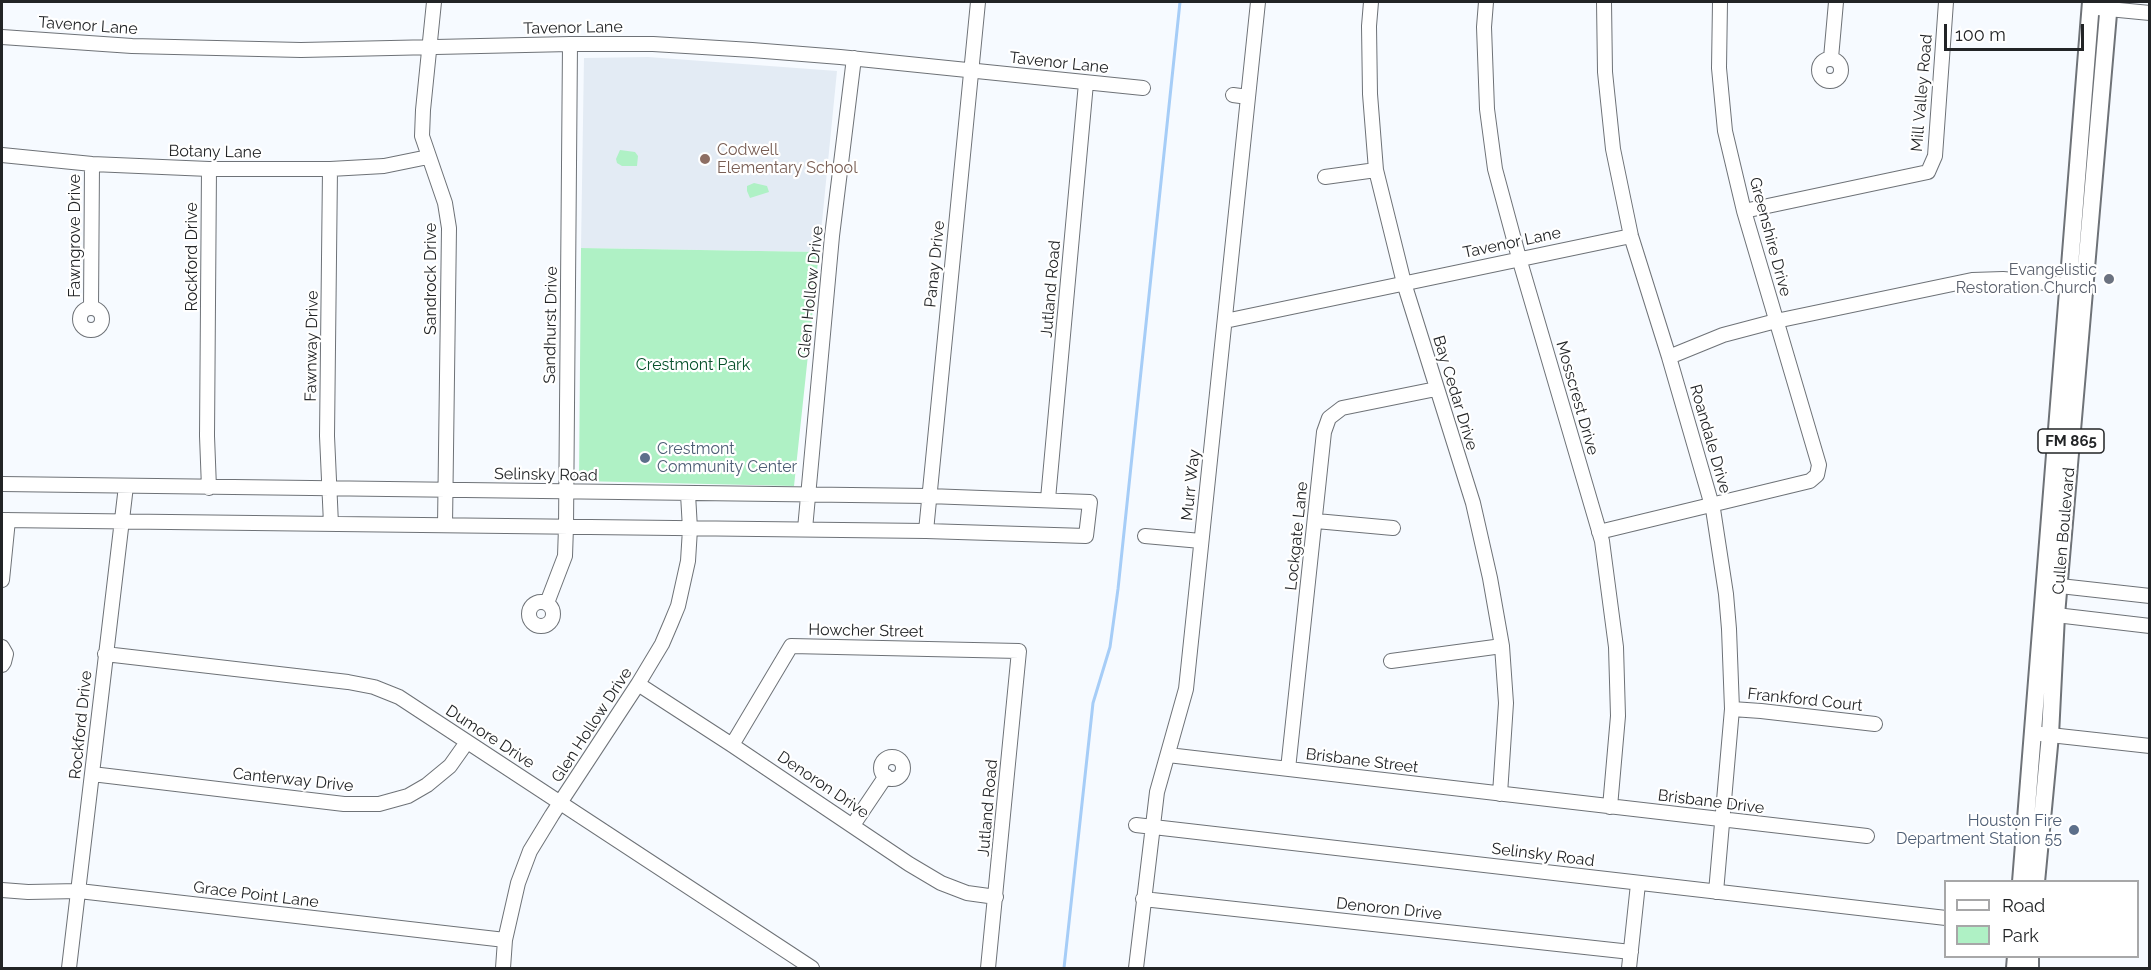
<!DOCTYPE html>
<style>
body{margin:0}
#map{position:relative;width:2151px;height:970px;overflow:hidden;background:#f6faff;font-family:Raleway,sans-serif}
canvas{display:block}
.frame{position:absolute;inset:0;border:3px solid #222426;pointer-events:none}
.legend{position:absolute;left:1944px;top:880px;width:195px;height:78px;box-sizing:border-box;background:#fff;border:2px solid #a7a7a8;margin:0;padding:8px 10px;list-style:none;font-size:18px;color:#222426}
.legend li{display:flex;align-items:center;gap:12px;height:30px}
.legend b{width:30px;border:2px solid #a7a7a8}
.scale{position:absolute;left:1944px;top:24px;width:140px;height:27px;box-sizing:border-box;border:3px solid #222426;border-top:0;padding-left:8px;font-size:18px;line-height:21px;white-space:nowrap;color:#222426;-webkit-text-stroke:4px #fff;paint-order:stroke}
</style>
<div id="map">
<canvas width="2151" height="970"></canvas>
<div class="frame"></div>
<ul class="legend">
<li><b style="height:8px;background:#fff"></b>Road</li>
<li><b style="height:16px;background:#aff1c5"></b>Park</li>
</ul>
<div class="scale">100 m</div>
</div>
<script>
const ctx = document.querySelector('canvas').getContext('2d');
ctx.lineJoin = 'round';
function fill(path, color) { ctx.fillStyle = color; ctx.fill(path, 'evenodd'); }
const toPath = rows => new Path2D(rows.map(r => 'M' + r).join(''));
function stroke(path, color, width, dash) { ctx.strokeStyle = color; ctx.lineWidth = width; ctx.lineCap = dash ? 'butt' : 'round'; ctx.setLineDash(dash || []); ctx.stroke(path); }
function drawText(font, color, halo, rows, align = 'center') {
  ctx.font = font + ' Raleway,sans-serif'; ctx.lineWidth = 4.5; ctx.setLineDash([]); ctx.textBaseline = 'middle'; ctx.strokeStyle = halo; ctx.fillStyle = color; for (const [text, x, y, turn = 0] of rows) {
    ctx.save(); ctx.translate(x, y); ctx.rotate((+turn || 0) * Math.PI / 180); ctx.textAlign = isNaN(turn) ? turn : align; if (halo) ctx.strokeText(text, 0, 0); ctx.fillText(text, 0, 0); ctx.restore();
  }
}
fill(toPath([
 [648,57,837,71,819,252,581,248,584,58]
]), '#e3ebf4');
fill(toPath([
 [620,150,635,152,638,156,637,166,622,166,617,163,616,159],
 [754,183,767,186,769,192,750,198,747,191,747,186],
 [581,248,819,252,794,486,579,481]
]), '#aff1c5');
stroke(toPath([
 [1064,968,1093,703,1110,647,1118,589,1180,2]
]), '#a6cdf7', 3);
const minor = toPath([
 [434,2,423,110,422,136,445,203,449,228,445,525],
 [1371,2,1369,26,1370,94,1376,170,1404,283,1473,503,1490,578,1502,646,1506,703,1500,794],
 [1486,2,1484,27,1487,109,1495,169,1519,258,1602,541,1616,647,1618,716,1610,807],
 [1604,2,1605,72,1613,149,1631,236,1669,357,1713,509,1726,594,1729,629,1732,709,1716,892],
 [2098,8,2150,13],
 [2,37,132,46,301,50,570,44,653,44,752,50,840,57,1143,88],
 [1831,58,1836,2],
 '1819 70a11 11 0 1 1 22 0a11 11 0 1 1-22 0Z',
 [1233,95,1248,97],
 [2,155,92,164,209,169,330,169,384,166,428,157],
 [330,169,327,436,331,524],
 [1325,177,1376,170],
 [1744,211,1928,172,1935,156,1946,2],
 [91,308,92,164],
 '80 319a11 11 0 1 1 22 0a11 11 0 1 1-22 0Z',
 [1225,321,1631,236],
 [1669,357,1723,335,1776,321,1972,280,2003,279,2079,286],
 [2,484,928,496,1090,502,1086,536,926,531,2,520],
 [209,488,207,436,209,169],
 [1048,499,1086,83],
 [1316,521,1393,528],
 [805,529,832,236,854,58],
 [926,531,978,2],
 [1599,532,1810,481,1817,475,1819,465,1744,211,1725,131,1719,68,1720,2],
 [1145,536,1201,541],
 [2,580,8,520],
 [2052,591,2060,586,2150,596],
 '529 614a12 12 0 1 1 24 0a12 12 0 1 1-24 0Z',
 [547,603,565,556,566,527,570,44],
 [2051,609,2056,615,2150,626],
 [2,647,6,654,4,662,2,665],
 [105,654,348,682,374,687,399,697,812,968],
 [1391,661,1502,646],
 [638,684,732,745,909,864,941,883,967,893,996,897],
 [1732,709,1761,711,1875,724],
 [2041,734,2150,746],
 [732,745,791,646,1019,651,988,968],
 [1168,755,1867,836],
 '881 768a11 11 0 1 1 22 0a11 11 0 1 1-22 0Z',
 [1288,769,1324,432,1329,418,1342,408,1436,389],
 [92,774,344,804,379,804,408,796,427,785,450,766,467,742],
 [853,825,886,776],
 [1136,825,1946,918],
 [2,890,28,892,79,891,505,940],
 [1143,899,1631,952],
 [69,968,126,486],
 [503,968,505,940,518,883,530,851,552,815,638,684,662,644,671,623,678,606,688,561,690,529,688,494],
 [1136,968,1157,792,1186,689,1258,2],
 [1629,968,1638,884]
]);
const major = toPath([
 [2021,882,2091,2],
 [2036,882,2050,735,2056,615,2109,2],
 [2015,968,2016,956],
 [2030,968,2030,956]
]);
stroke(minor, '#6e7277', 16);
stroke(major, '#6e7277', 20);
stroke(minor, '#fff', 14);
stroke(major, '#fff', 16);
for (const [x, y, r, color] of [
 [705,159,6,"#8d6e63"],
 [2109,279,6,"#6b7280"],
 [645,458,6,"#5c6f8a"],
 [2074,830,6,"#5c6f8a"]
]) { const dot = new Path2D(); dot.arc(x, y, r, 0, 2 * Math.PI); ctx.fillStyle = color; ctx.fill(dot); stroke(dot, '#fff', 2); }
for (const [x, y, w] of [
 [2071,441,66]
]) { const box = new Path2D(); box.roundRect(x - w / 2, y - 12, w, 24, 4.5); ctx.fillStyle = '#fff'; ctx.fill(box); stroke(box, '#222426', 1.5); }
drawText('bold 15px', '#222426', null, [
 ["FM 865",2071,441]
]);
drawText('16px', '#222426', '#fff', [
 ["Tavenor Lane",88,26,4],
 ["Tavenor Lane",573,28,-1],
 ["Tavenor Lane",1059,63,6],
 ["Mill Valley Road",1922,93,-85],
 ["Botany Lane",215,152,1],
 ["Fawngrove Drive",75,236,-90],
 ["Greenshire Drive",1770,237,75],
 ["Tavenor Lane",1512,243,-12],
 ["Rockford Drive",192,257,-90],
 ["Panay Drive",935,264,-84],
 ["Sandrock Drive",431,279,-90],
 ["Jutland Road",1051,289,-85],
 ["Glen Hollow Drive",811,292,-84],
 ["Sandhurst Drive",551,325,-89],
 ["Fawnway Drive",312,346,-89],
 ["Bay Cedar Drive",1455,393,73],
 ["Mosscrest Drive",1577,398,74],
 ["Roandale Drive",1710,439,74],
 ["Selinsky Road",546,475,1],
 ["Murr Way",1191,485,-84],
 ["Cullen Boulevard",2064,531,-85],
 ["Lockgate Lane",1297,536,-84],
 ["Howcher Street",866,631,1],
 ["Frankford Court",1805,700,6],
 ["Rockford Drive",81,725,-84],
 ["Glen Hollow Drive",592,725,-57],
 ["Dumore Drive",490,737,33],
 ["Brisbane Street",1362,761,7],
 ["Canterway Drive",293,780,6],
 ["Denoron Drive",823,785,34],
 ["Brisbane Drive",1711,802,7],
 ["Jutland Road",988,808,-85],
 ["Selinsky Road",1543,855,7],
 ["Grace Point Lane",256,895,7],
 ["Denoron Drive",1389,909,6]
]);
drawText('16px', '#785e54', '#fff', [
 ["Codwell",717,150],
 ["Elementary School",717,168]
], 'left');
drawText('16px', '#5b616d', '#fff', [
 ["Evangelistic",2097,270],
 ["Restoration Church",2097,288]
], 'right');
drawText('16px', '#08512c', '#fff', [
 ["Crestmont Park",693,365]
]);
drawText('16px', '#4e5e75', '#fff', [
 ["Crestmont",657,449],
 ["Community Center",657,467],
 ["Houston Fire",2062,821,"right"],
 ["Department Station 55",2062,839,"right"]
], 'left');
</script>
